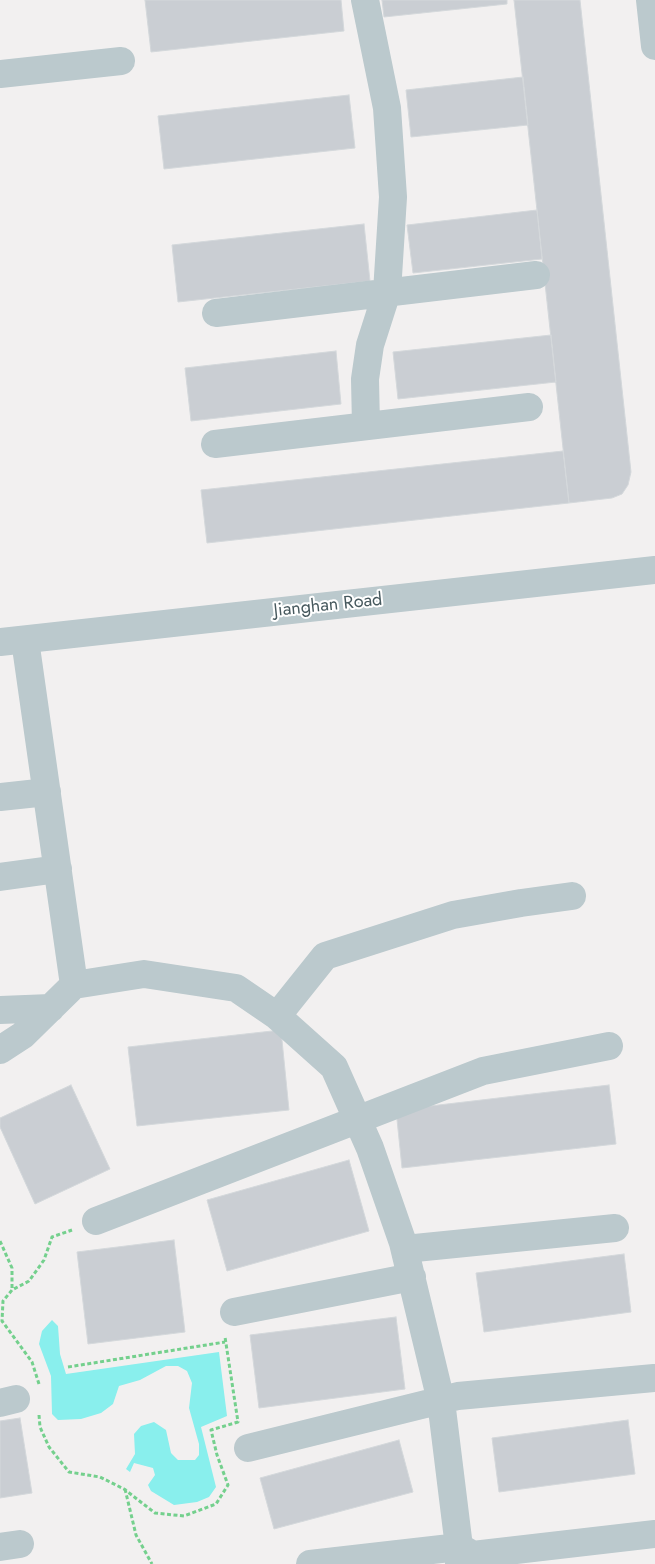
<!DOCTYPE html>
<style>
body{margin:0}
canvas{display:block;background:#f2f0f0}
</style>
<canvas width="655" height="1564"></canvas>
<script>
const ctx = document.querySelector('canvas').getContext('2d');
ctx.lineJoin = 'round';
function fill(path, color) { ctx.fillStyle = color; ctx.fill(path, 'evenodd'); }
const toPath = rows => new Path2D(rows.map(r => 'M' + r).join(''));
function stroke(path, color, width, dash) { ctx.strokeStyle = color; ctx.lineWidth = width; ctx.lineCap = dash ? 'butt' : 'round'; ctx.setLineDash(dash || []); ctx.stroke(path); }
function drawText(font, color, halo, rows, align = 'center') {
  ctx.font = font + ' Jost,sans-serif'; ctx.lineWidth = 4; ctx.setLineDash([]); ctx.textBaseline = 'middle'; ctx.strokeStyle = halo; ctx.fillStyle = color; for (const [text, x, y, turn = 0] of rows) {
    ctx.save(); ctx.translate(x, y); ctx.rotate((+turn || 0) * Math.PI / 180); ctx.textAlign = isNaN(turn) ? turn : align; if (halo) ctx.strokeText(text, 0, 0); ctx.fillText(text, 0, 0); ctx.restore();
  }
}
fill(toPath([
 [52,1320,58,1326,60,1354,66,1374,219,1352,227,1416,201,1427,216,1487,209,1497,197,1502,174,1505,151,1491,148,1485,155,1475,153,1468,134,1463,130,1472,126,1469,135,1454,134,1434,141,1426,154,1422,166,1430,171,1453,178,1460,195,1460,199,1455,199,1444,189,1408,192,1383,187,1371,178,1366,166,1366,140,1380,119,1386,113,1404,101,1413,81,1419,58,1420,52,1414,51,1376,39,1344,42,1331]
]), '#89efed');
const building = toPath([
 [145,0,341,0,344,31,151,52,145,0],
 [382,0,507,0,507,4,384,17,382,0],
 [514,0,580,0,631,472,628,485,622,494,612,498,569,503,514,0],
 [523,77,528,125,411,137,406,90,523,77],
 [349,95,355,148,164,169,158,116,349,95],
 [537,210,542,259,413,273,407,225,537,210],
 [364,224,370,281,178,302,172,245,364,224],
 [551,335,556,382,398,399,393,352,551,335],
 [336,351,341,404,191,421,185,368,336,351],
 [563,451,569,503,207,543,201,490,563,451],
 [281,1030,289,1110,137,1126,128,1047,281,1030],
 [71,1085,110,1169,35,1204,0,1127,0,1118,71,1085],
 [609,1085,616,1144,402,1168,396,1110,609,1085],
 [349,1160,369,1231,227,1271,207,1200,349,1160],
 [174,1240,185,1332,88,1344,77,1252,174,1240],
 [624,1254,631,1312,484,1332,476,1273,624,1254],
 [396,1317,405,1389,259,1408,250,1335,396,1317],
 [20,1418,32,1493,0,1498,0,1421,20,1418],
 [628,1420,635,1474,499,1492,492,1438,628,1420],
 [399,1440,413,1492,274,1529,260,1478,399,1440]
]);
fill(building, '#caced3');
stroke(building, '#d4d8db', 1);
stroke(toPath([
 [0,1241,12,1268,12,1290],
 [68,1367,225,1342],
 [39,1384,32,1362,2,1321,3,1301,12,1290,29,1281,44,1260,52,1237,72,1230],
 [39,1415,40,1427,49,1447,69,1472,100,1477,124,1489,155,1513,184,1516,216,1504,228,1485,217,1455,211,1430,238,1422,225,1337],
 [125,1489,136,1535,152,1564]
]), '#74d08d', 3, [4, 2.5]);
stroke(toPath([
 [365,0,387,108,393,197,387,292,370,345,365,379,366,426],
 [650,0,655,46],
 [0,74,121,61],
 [216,313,536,275],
 [215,444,529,407],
 [25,640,74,985],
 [0,642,655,570],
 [0,797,47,792],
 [0,877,58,869],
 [0,1010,51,1008],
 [277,1016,325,956,453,915,521,903,572,896],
 [0,1050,23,1035,74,985,144,974,236,988,277,1016,334,1067,370,1148,403,1243,441,1401,459,1547,459,1564],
 [96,1221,483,1071,609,1046],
 [405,1249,615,1228],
 [234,1312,412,1277],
 [0,1403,16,1399],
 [248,1448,458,1396,654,1378],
 [0,1547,20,1544],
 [310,1564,459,1547,473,1555,655,1534]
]), '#bbc9cd', 28);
drawText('18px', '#47595e', '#fff', [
 ["Jianghan Road",328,606,-6]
]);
</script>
